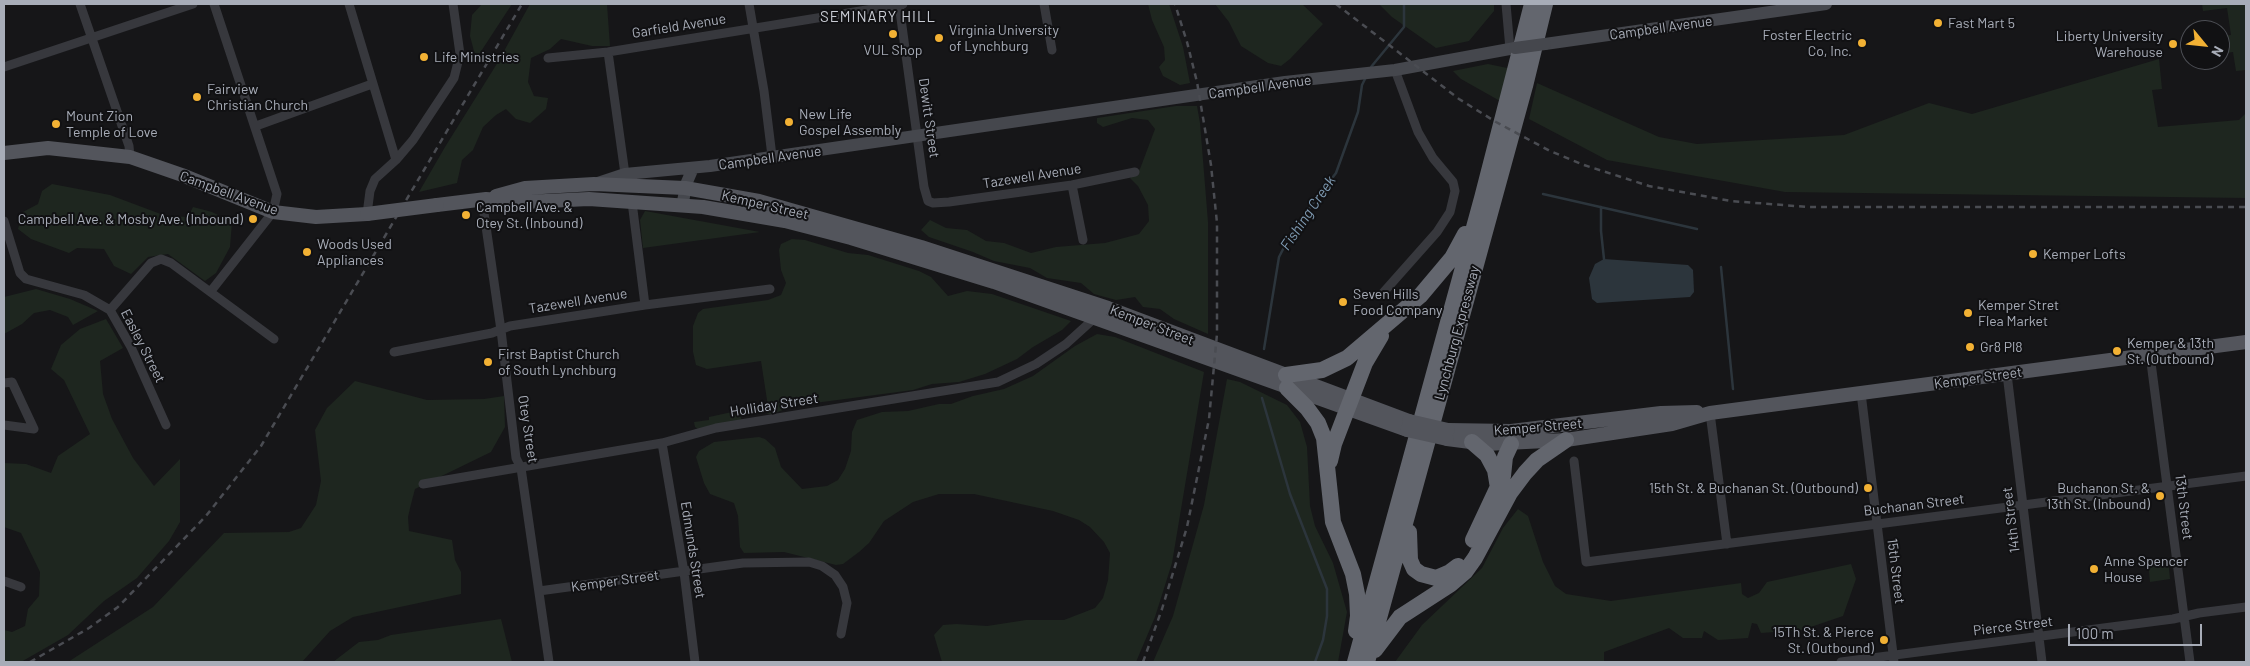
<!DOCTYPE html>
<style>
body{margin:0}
#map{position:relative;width:2250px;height:666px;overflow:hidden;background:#161618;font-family:Barlow,sans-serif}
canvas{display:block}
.frame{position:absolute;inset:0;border:5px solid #a8adb8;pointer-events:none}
.north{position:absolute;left:2180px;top:20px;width:50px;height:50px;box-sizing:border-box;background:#111113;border:1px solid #4d4f55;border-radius:50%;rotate:118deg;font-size:14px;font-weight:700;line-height:20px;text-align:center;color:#a8adb8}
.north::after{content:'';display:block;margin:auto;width:18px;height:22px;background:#f2b134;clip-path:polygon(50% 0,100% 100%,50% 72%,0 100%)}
.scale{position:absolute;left:2068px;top:624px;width:134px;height:22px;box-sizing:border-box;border:2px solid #a8adb8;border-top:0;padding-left:6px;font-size:15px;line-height:18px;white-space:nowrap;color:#a8adb8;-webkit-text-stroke:4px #111113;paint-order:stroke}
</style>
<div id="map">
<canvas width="2250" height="666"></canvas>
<div class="frame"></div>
<div class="north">N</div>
<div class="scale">100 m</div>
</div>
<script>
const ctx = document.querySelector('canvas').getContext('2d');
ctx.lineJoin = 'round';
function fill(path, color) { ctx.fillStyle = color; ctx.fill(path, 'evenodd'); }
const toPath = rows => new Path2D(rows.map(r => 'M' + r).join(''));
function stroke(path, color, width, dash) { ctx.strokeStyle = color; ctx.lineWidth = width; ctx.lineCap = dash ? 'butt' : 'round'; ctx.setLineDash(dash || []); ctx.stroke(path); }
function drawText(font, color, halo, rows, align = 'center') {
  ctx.font = font + ' Barlow,sans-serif'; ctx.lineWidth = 4; ctx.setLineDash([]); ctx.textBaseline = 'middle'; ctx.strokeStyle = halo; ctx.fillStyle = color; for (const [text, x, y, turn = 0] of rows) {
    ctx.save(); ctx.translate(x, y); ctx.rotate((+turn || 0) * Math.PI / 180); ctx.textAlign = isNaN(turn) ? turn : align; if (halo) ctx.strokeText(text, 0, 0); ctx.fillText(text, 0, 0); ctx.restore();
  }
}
fill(toPath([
 [482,4,512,4,476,59,470,36,472,15],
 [530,4,607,4,610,46,592,46,561,39,550,49,531,58,528,82,534,96,548,98,546,109,530,123,516,119,506,109,496,115,483,127,473,150,462,160,457,183,419,192,445,147,498,62],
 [1148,4,1169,4,1183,47,1190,83,1180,85,1163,76,1159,67,1165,60,1164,47,1152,20],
 [1215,4,1302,4,1323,24,1290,59,1281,66,1268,63,1241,46,1229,22],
 [1379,4,1494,4,1494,11,1469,41,1436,48,1392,17],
 [2202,4,2246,4,2246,70,2236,71,2233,52,2220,54,2220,36,2231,35,2227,8,2203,11],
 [2159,59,2162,89,2152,90,2158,127,2239,120,2246,113,2246,198,1785,192,1607,160,1529,119,1537,83,1659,137,1697,144,1844,135,1929,103,1972,114],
 [1488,64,1512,69,1500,101,1461,79,1453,71],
 [1176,106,1197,106,1200,123,1208,222,1208,334,1174,319,1160,309,1143,307,1135,297,1116,300,1094,294,1081,283,1047,278,1030,268,994,261,973,252,929,237,921,230,930,220,946,228,967,230,986,241,1004,243,1031,253,1056,247,1105,243,1139,234,1149,221,1148,205,1138,186,1130,178,1140,169,1155,129,1148,120,1132,118,1103,127,1097,123,1097,118],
 [52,184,110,195,166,216,188,217,193,207,212,212,232,222,230,247,216,273,205,281,168,254,148,257,131,274,114,266,104,249,77,248,69,253,31,239,18,229,23,212,38,204,42,191],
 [645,211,760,232,643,248,640,220],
 [792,239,805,240,848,253,868,255,919,271,931,277,948,296,967,291,992,294,1071,321,1062,330,1033,347,1017,359,985,374,959,382,932,384,913,390,792,406,773,414,766,414,769,413,761,361,707,369,696,365,693,352,693,326,698,313,703,309,768,300,781,295,786,283,781,270,779,250,781,244],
 [36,289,70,299,98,311,73,325,68,317,50,310,34,313,22,324,4,334,4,297],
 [106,319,123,348,100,361,103,394,112,419,133,458,154,486,180,459,180,522,169,541,137,578,104,601,68,635,21,662,4,662,4,630,12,632,25,626,28,609,39,596,40,572,21,533,4,527,4,463,26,464,51,473,58,456,90,434,64,380,51,369,61,345,80,329],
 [1097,334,1115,337,1204,372,1172,563,1155,617,1136,662,942,662,934,635,943,625,956,624,987,626,1026,620,1064,620,1095,608,1103,598,1108,580,1110,553,1104,542,1090,527,1079,520,1053,511,974,494,939,494,913,502,884,521,869,543,859,552,843,564,836,565,784,552,744,553,740,547,738,516,734,503,710,494,704,483,696,457,699,451,714,442,759,437,765,439,775,448,781,467,802,489,827,486,838,480,845,469,851,451,852,432,857,420,882,412,908,411,939,404,951,404,973,396,1004,389,1033,376,1075,346],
 [1227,379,1240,382,1287,405,1300,422,1307,447,1310,506,1315,526,1333,563,1347,612,1338,662,1153,662,1173,616,1204,505],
 [355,381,427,400,484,399,504,396,505,427,491,452,415,489,411,504,408,517,409,531,452,540,455,560,461,572,461,594,353,617,330,631,302,662,68,662,153,607,224,533,289,532,301,528,316,505,321,481,315,430,327,408],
 [732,412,732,415,739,414,742,420,698,429,695,427,694,422,709,420,709,417],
 [1518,509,1528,516,1543,562,1555,586,1566,594,1611,601,1741,583,1742,594,1748,598,1759,593,1767,582,1851,564,1856,579,1843,616,1802,630,1761,633,1757,624,1752,623,1748,638,1718,640,1704,631,1702,638,1683,638,1669,628,1604,652,1604,662,1395,662,1422,625,1482,568,1503,528],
 [2168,558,2170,579,2150,582,2148,560],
 [501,619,512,662,333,662,359,642,378,640,391,635]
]), '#1e261f');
fill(toPath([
 [1604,259,1688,265,1693,270,1694,292,1690,297,1597,303,1592,299,1589,278,1595,264]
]), '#2c353c');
stroke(toPath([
 [1371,67,1404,27,1404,4],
 [1543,194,1697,229],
 [1601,207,1601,231,1604,259],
 [1721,267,1733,389],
 [1264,349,1279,257,1293,230,1336,173,1358,112,1362,85,1366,77],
 [1262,398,1290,494,1327,589,1327,616,1323,640,1315,662]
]), '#2c353c', 2.5);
stroke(toPath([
 [80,4,129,146,130,157],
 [349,4,396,160],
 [749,4,764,91,772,156],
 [899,4,924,187,928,201,933,203,949,202,1072,185,1135,172],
 [1044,4,1052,50],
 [1506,4,1510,49],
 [608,52,625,174],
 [548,58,608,52,903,4],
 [4,67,193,4],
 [256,126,372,84],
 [1072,185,1083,240],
 [482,199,501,330,516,458,521,468,549,662],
 [632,202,645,305],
 [367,214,370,191,375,179,396,160,413,140,454,78,460,54,453,4],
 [4,221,20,273,26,279,84,295,110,310,131,347,166,425],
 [211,291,273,212,277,194,214,4],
 [1382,294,1437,232,1450,212,1455,191,1453,182,1433,158,1418,132,1395,70],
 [110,310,151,263,161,259,171,263,274,339],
 [394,352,492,333,510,326,645,305,770,289],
 [2150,355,2190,662],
 [2007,374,2042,662],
 [4,383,12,382,34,429],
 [1861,393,1894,662],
 [1710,413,1727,544],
 [4,425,34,429],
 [662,443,684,572,695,662],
 [1574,461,1586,562,2246,476],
 [423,484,662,443,716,428,998,382,1036,364,1066,344,1098,315],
 [4,581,21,587],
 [539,591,743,563,809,562,822,566,835,575,843,587,847,603,841,634],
 [1841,662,2173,619,2199,613,2246,607]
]), '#37383d', 9);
stroke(toPath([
 [1545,44,1826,4],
 [598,183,625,174,710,166,1285,82,1395,70,1515,48],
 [682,206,687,182,693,168]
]), '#45474d', 12);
stroke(toPath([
 [4,153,48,148,130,157,182,175,273,212,316,217,367,214],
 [496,196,525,188,594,184,685,188,759,201,921,247,1108,308,1409,421],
 [437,205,486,199,525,202,589,199,703,207,785,221,851,238,994,282,1407,430],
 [1448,430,1511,431,1661,413,1697,412],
 [1447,439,1486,444,1566,440,1672,424,1710,413,2246,342]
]), '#53555c', 14);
stroke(toPath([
 [1286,375,1322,370,1347,358,1420,296,1452,258,1465,234],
 [1287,388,1307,408,1318,423,1324,438,1333,522,1353,574,1357,594,1358,616,1356,631],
 [1472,442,1487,455,1495,470,1498,488],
 [1330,461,1334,444,1365,363,1381,336],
 [1409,532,1410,560,1414,569,1421,574,1436,578,1450,572,1458,566],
 [1473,540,1503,476,1505,457,1511,444],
 [1375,650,1400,617,1451,584,1465,572,1475,558,1510,493,1525,473,1537,460,1566,440],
 [1355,662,1482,198,1532,4],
 [1367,662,1525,86,1545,4]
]), '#63666e', 16);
stroke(toPath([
 [1336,4,1459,99,1496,122,1550,151,1584,165,1649,186,1731,201,1808,207,2246,207],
 [30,662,89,628,118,607,206,516,261,446,522,4],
 [1143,662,1162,609,1187,527,1209,419,1217,334,1217,223,1211,165,1197,82,1187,42,1175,4]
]), '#4a4c52', 2.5, [6, 5]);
stroke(toPath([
 [1515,48,1545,44]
]), '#45474d', 12);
stroke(toPath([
 [367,214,437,205],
 [1409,421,1448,430],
 [1407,430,1447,439]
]), '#53555c', 14);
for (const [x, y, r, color] of [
 [1938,23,5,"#f2b134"],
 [893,34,5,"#f2b134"],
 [939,38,5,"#f2b134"],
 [1862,43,5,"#f2b134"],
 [2173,44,5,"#f2b134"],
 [424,57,5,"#f2b134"],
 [197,97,5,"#f2b134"],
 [789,122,5,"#f2b134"],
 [56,124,5,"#f2b134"],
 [466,215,5,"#f2b134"],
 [253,219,5,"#f2b134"],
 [307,252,5,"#f2b134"],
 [2033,254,5,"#f2b134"],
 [1343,302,5,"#f2b134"],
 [1968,313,5,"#f2b134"],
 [1970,347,5,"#f2b134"],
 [2117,351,5,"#f2b134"],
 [488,362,5,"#f2b134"],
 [1868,488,5,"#f2b134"],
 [2160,496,5,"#f2b134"],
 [2094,569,5,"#f2b134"],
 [1884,640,5,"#f2b134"]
]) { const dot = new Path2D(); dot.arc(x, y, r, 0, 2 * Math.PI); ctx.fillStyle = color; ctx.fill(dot); stroke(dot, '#111113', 2); }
drawText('14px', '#a8adb8', '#111113', [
 ["Fast Mart 5",1948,23],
 ["Virginia University",949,30],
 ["of Lynchburg",949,46],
 ["Foster Electric",1852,35,"right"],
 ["Co, Inc.",1852,51,"right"],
 ["Liberty University",2163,36,"right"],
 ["Warehouse",2163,52,"right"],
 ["VUL Shop",893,50,"center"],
 ["Life Ministries",434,57],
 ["Fairview",207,89],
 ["Christian Church",207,105],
 ["New Life",799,114],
 ["Gospel Assembly",799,130],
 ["Mount Zion",66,116],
 ["Temple of Love",66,132],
 ["Campbell Ave. &",476,207],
 ["Otey St. (Inbound)",476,223],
 ["Campbell Ave. & Mosby Ave. (Inbound)",243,219,"right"],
 ["Woods Used",317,244],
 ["Appliances",317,260],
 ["Kemper Lofts",2043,254],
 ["Seven Hills",1353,294],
 ["Food Company",1353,310],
 ["Kemper Stret",1978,305],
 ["Flea Market",1978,321],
 ["Kemper & 13th",2127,343],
 ["St. (Outbound)",2127,359],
 ["Gr8 Pl8",1980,347],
 ["First Baptist Church",498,354],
 ["of South Lynchburg",498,370],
 ["15th St. & Buchanan St. (Outbound)",1858,488,"right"],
 ["Buchanon St. &",2150,488,"right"],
 ["13th St. (Inbound)",2150,504,"right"],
 ["Anne Spencer",2104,561],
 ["House",2104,577],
 ["15Th St. & Pierce",1874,632,"right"],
 ["St. (Outbound)",1874,648,"right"]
], 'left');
drawText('14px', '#a8adb8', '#111113', [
 ["Garfield Avenue",679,26,-9],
 ["Campbell Avenue",1661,28,-8],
 ["Campbell Avenue",1260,87,-8],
 ["Dewitt Street",929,118,82],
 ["Campbell Avenue",770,158,-8],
 ["Tazewell Avenue",1032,176,-9],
 ["Campbell Avenue",229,193,20],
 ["Kemper Street",765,205,13],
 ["Tazewell Avenue",578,301,-9],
 ["Kemper Street",1152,325,21],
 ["Lynchburg Expressway",1457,333,-75],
 ["Easley Street",143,346,63],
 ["Kemper Street",1978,378,-8],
 ["Holliday Street",774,405,-9],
 ["Kemper Street",1538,427,-5],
 ["Otey Street",528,429,81],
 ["Buchanan Street",1914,505,-7],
 ["13th Street",2184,507,83],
 ["14th Street",2011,520,-97],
 ["Edmunds Street",693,550,81],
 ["15th Street",1896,571,83],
 ["Kemper Street",615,581,-8],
 ["Pierce Street",2013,626,-7]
]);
ctx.letterSpacing = '1px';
drawText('15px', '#c9ccd4', '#111113', [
 ["SEMINARY HILL",878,17]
]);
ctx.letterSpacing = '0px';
drawText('italic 15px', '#7f9bb3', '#111113', [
 ["Fishing Creek",1308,213,-56]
]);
</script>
